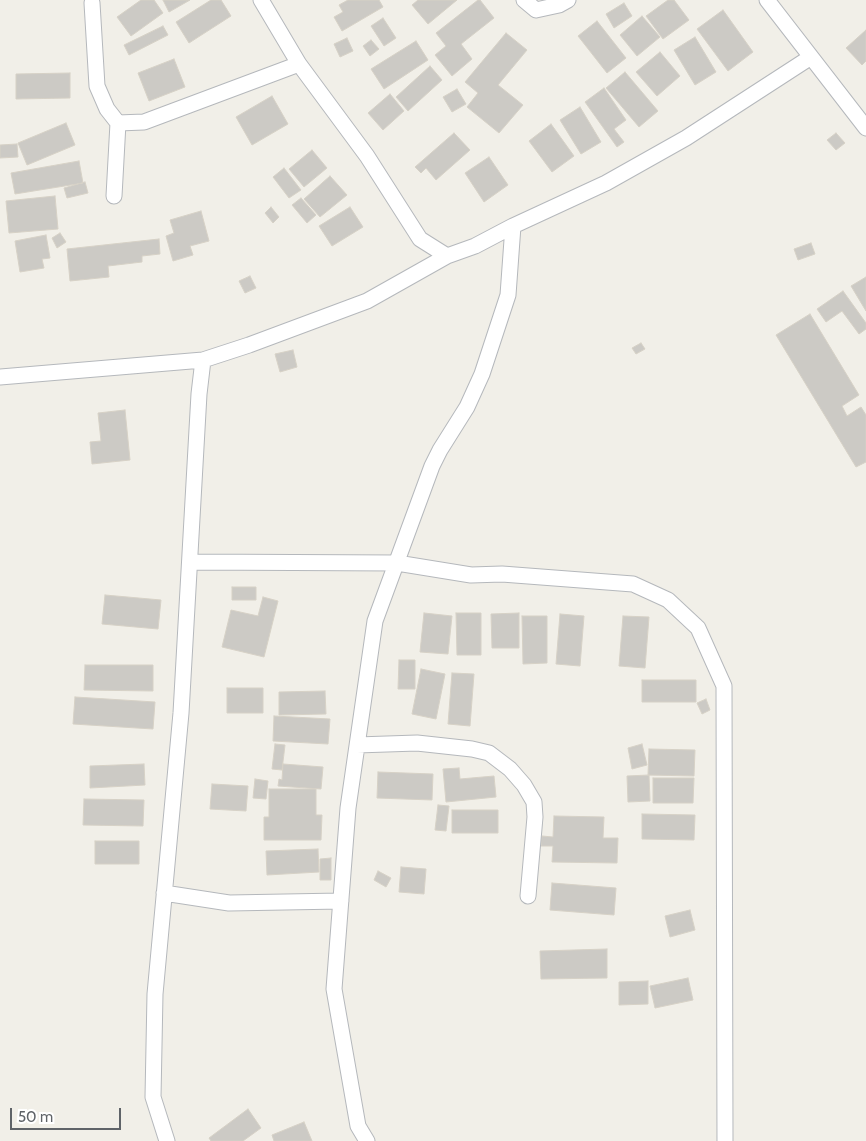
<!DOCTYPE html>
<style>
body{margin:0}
#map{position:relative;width:866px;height:1141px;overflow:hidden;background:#f1efe8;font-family:Cabin,sans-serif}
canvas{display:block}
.scale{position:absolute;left:10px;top:1108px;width:111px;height:22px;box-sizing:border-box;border:2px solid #5f6368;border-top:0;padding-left:6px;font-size:15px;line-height:18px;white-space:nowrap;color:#5f6368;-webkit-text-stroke:4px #fff;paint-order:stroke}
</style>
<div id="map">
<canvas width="866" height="1141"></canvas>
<div class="scale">50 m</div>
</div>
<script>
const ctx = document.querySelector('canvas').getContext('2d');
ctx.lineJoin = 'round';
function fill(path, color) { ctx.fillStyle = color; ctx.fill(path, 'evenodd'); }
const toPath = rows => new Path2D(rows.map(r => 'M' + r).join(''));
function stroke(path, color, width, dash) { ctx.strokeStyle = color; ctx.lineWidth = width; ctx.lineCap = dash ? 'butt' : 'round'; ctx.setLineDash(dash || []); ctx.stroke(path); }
const building = toPath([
 [141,0,154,0,163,13,131,36,117,17,141,0],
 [163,0,190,0,169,12,163,0],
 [211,0,221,0,231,16,189,43,176,22,211,0],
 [348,0,379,0,383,7,342,31,334,17,343,12,339,5,348,0],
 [418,0,457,0,428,24,412,5,418,0],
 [478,0,480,0,494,18,461,44,472,59,452,76,435,55,446,46,436,33,478,0],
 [668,0,674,0,689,20,663,39,646,16,668,0],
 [624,3,632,16,614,28,606,14,624,3],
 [723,10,753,52,728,71,697,29,723,10],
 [642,16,660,37,637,56,620,35,642,16],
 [383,18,396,38,384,46,371,26,383,18],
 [597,21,626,58,607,73,578,36,597,21],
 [163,26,168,35,129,55,124,45,163,26],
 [866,30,866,61,862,65,846,48,866,30],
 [506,33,527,50,498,85,523,105,499,133,467,107,478,93,465,82,506,33],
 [695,37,716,72,695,85,674,50,695,37],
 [347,38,353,51,340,57,334,44,347,38],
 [371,40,379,49,370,56,363,46,371,40],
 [416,41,428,60,384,89,371,69,416,41],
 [660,52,680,76,657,96,636,72,660,52],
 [174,59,185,87,149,101,138,73,174,59],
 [430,66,442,80,408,111,396,97,430,66],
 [625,72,658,111,639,127,606,88,625,72],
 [70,73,70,98,16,99,16,74,70,73],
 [604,88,626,120,614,129,624,142,617,147,585,102,604,88],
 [457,89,466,104,452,112,443,97,457,89],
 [390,94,404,111,383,130,368,113,390,94],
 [272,96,288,124,252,145,236,117,272,96],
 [580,107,601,142,581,154,560,120,580,107],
 [66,123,75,145,27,165,18,143,66,123],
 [551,124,574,156,552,172,529,141,551,124],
 [454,133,470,150,436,180,426,168,421,173,415,167,454,133],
 [836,133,845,143,836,150,827,140,836,133],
 [17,144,18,157,0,158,0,145,17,144],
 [312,150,327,168,304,187,289,169,312,150],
 [489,157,508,185,484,202,465,173,489,157],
 [79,161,83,183,15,194,11,173,79,161],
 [284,168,301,190,289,198,273,177,284,168],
 [330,176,347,195,320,217,304,199,330,176],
 [85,182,88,193,67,198,64,188,85,182],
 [55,196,58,229,9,233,6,201,55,196],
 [301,198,316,215,307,223,292,205,301,198],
 [271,207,279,217,273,223,265,213,271,207],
 [350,207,363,227,332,246,319,226,350,207],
 [201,211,209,241,190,246,193,255,173,261,166,236,174,233,170,220,201,211],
 [60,233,66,242,57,248,52,238,60,233],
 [46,235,50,258,42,259,44,268,20,272,15,241,46,235],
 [159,239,160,254,142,256,142,262,108,266,109,277,70,281,67,249,159,239],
 [811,243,815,254,798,260,794,249,811,243],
 [250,276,256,288,245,293,239,281,250,276],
 [866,277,866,311,851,286,866,277],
 [843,291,866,323,866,329,859,334,842,311,826,322,817,309,843,291],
 [810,314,859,395,842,406,847,416,861,407,866,415,866,462,856,467,776,335,810,314],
 [641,343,645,349,636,354,632,348,641,343],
 [293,350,297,367,280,372,275,354,293,350],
 [125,410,130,460,92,464,90,442,101,441,98,413,125,410],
 [232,587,256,587,256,600,232,600,232,587],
 [105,595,161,600,158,629,102,624,105,595],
 [263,597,278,601,264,657,222,647,231,610,258,616,263,597],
 [424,613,452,616,448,654,420,652,424,613],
 [456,613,481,613,481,655,457,655,456,613],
 [519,613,519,648,492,648,491,614,519,613],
 [560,614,584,616,580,666,556,664,560,614],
 [522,616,547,616,547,663,523,664,522,616],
 [623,616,649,617,645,668,619,666,623,616],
 [399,660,415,660,415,689,398,689,399,660],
 [85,665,153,665,153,691,84,690,85,665],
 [421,669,445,674,436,719,412,714,421,669],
 [452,673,474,674,470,726,448,724,452,673],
 [642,680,696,680,696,702,642,702,642,680],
 [227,688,263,688,263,713,227,713,227,688],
 [325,691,326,714,279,715,279,692,325,691],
 [75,697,155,702,153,729,73,724,75,697],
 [706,699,710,710,702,714,697,703,706,699],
 [274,716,330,719,328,744,273,741,274,716],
 [275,744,285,745,282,770,272,769,275,744],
 [642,744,647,765,632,769,628,748,642,744],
 [649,749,695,750,694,776,648,775,649,749],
 [144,764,145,785,90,788,90,766,144,764],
 [283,764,323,767,321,789,278,786,279,779,282,780,283,764],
 [459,768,460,779,494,776,496,797,446,802,443,769,459,768],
 [378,772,433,774,432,800,377,798,378,772],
 [649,775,650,801,628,802,627,776,649,775],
 [653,778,694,778,693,803,653,803,653,778],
 [255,779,268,781,266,799,253,798,255,779],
 [212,784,248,786,246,811,210,809,212,784],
 [269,789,316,789,316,815,322,815,321,840,264,840,264,817,269,817,269,789],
 [84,799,144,800,143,826,83,825,84,799],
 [438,805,449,806,446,831,435,830,438,805],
 [452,810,498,810,498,833,452,833,452,810],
 [642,814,695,815,694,840,642,839,642,814],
 [554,816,604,817,603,838,618,838,617,863,552,862,553,846,541,846,542,836,553,837,554,816],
 [95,841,139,841,139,864,95,864,95,841],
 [318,849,319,872,267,875,266,851,318,849],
 [331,858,331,880,320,880,320,859,331,858],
 [401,867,426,869,424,894,399,892,401,867],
 [378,871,391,878,386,887,374,880,378,871],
 [552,883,616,888,614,915,550,910,552,883],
 [690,910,695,930,670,937,665,916,690,910],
 [607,949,607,978,541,979,540,951,607,949],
 [688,978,693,1000,655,1008,650,986,688,978],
 [648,981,648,1004,619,1005,619,982,648,981],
 [248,1109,261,1128,243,1141,211,1141,209,1138,248,1109],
 [304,1122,312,1141,274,1141,272,1135,304,1122]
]);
fill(building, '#cccac5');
stroke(building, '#d6d1c6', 1);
const street = toPath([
 [261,0,299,64,367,156,420,239,447,256],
 [524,0,536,10,559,5,568,0],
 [767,0,866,128],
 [92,3,97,86,107,109,118,123,144,122,299,64],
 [114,196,118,123],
 [0,377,203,360,249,345,367,301,447,256,475,246,513,226,606,183,686,138,811,57],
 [190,562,397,563,471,575,502,574,633,584,668,600,698,628,724,686,725,1141],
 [357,745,417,743,472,749,489,753,510,769,524,785,534,802,535,817,528,896],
 [164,893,229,903,341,901],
 [167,1141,153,1097,155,994,181,713,199,394,203,360],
 [367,1141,358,1126,334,989,348,808,375,621,432,466,440,450,467,407,482,374,508,295,513,226]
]);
stroke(street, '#b5b8bc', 17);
stroke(street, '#fff', 15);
</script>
